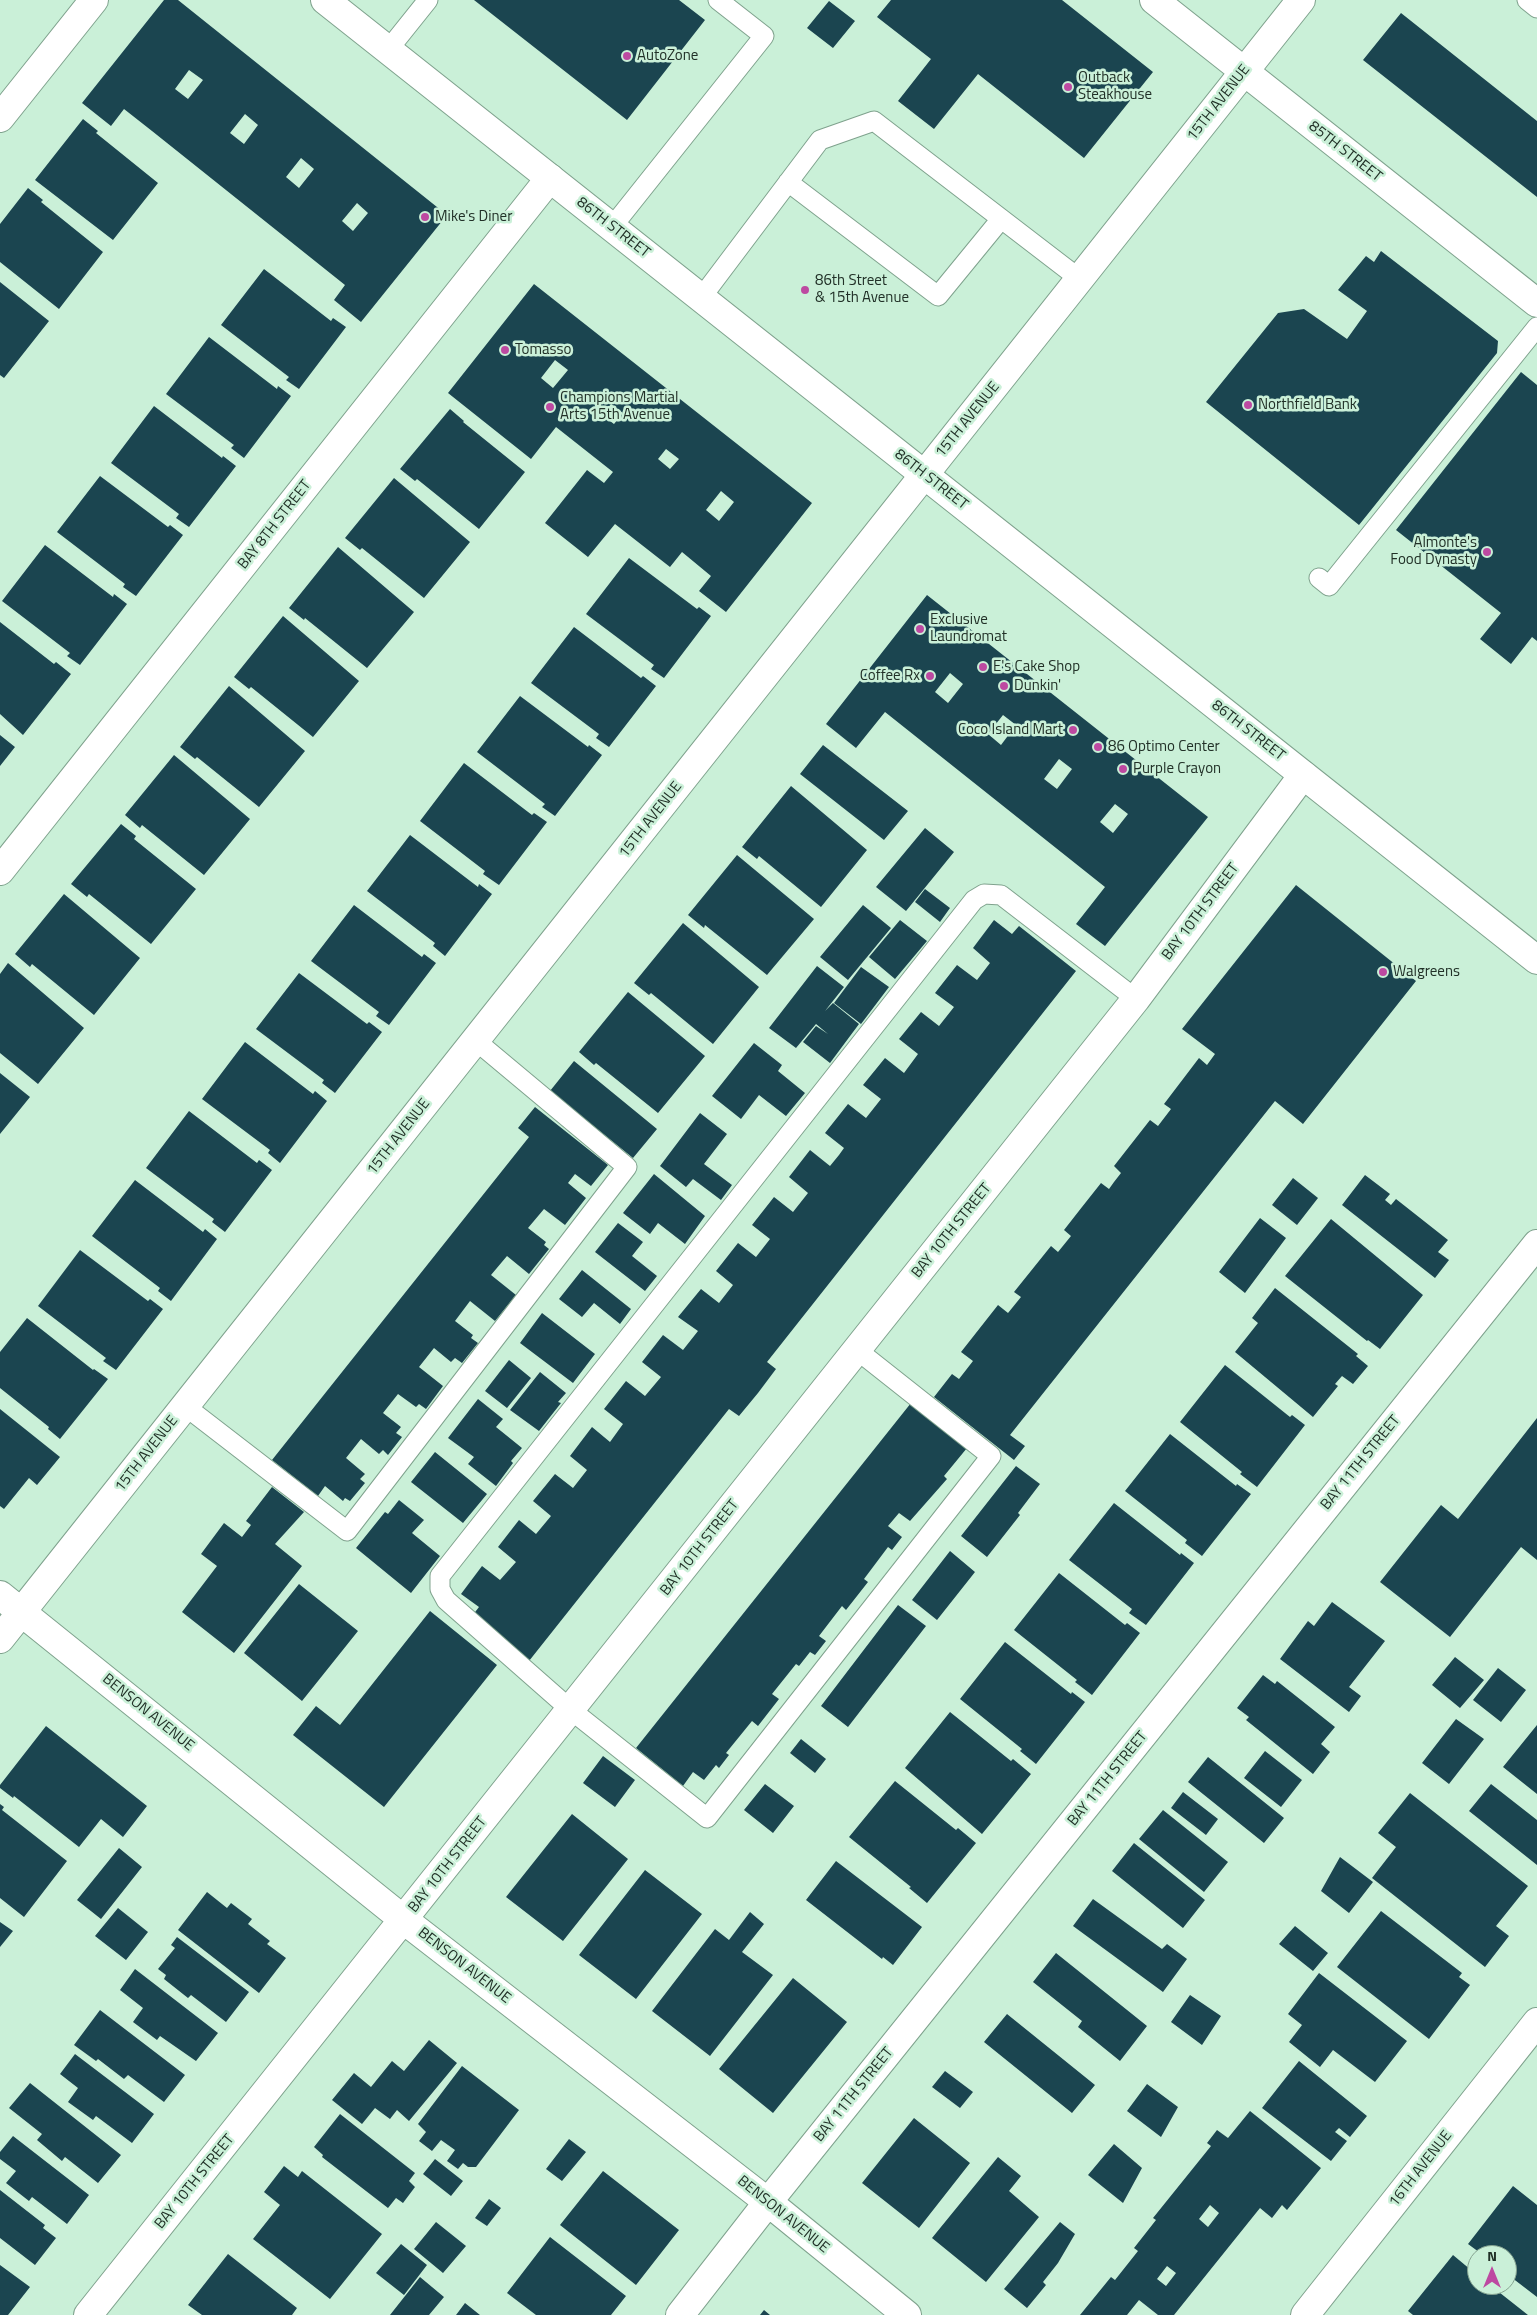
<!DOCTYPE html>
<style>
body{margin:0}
#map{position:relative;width:1537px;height:2315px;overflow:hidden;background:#caf0d8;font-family:"Titillium Web",sans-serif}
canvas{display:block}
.north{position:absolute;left:1467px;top:2245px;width:50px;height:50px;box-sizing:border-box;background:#caf0d8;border:1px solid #86a391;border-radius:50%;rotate:0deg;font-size:14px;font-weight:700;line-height:20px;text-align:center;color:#213027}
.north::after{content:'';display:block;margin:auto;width:18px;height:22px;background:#bd49a1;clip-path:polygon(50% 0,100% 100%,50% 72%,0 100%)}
</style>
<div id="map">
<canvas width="1537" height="2315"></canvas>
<div class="north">N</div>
</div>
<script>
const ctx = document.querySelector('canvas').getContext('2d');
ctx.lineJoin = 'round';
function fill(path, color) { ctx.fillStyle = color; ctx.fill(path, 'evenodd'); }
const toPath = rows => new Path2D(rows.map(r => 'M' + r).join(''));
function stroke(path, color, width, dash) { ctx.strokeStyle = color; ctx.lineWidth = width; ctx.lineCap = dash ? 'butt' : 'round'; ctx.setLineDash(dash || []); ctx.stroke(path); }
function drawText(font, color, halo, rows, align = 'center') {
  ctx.font = font + ' "Titillium Web",sans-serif'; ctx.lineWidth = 5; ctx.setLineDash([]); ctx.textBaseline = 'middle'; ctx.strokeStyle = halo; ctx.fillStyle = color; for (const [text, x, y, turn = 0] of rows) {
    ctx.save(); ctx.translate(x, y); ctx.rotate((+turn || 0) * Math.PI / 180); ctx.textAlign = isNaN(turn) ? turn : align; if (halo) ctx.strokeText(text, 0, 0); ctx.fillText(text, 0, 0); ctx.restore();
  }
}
fill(toPath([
 [164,0,178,0,447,215,361,322,334,300,345,285,152,131,124,109,111,126,82,103],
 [189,70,203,80,188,99,175,89],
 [245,114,258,125,244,144,230,133],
 [301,158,314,169,299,188,286,177],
 [357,203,368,213,353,231,342,221],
 [474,0,679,0,705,20,627,120],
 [891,0,1062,0,1153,72,1084,158,978,74,934,129,898,101,931,59,877,17],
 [829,1,855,21,833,48,807,28],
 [1401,13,1537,121,1537,197,1363,60],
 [83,119,98,131,96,133,158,183,113,240,35,180],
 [28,188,43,200,41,202,103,252,59,309,0,262,0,224],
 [1381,251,1498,341,1497,353,1359,525,1206,402,1278,313,1304,309,1347,339,1367,311,1338,290,1366,256,1374,262],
 [264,269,331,321,333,318,346,327,299,389,286,380,289,377,221,325],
 [0,282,49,321,4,378,0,375],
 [534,284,812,503,726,612,699,591,711,576,682,552,670,567,615,524,588,557,545,523,587,470,604,483,613,472,556,427,531,459,448,393],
 [555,360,568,370,553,388,541,378],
 [611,404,623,413,614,424,602,415],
 [666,449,679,459,670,469,658,459],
 [721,491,734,502,719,521,706,510],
 [209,337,277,389,278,386,291,396,244,458,231,448,234,445,166,394],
 [1521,372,1537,385,1537,641,1532,637,1511,664,1480,639,1501,613,1396,530],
 [154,406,222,458,223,456,236,466,189,527,176,518,179,514,111,463],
 [450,409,464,421,463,422,525,472,479,529,417,479,415,481,400,469],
 [100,476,168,527,170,525,183,535,136,596,123,587,125,584,57,532],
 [394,478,470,542,424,598,362,548,360,550,345,538],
 [45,545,113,597,114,594,127,604,80,665,67,656,70,653,2,601],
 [338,547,414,612,367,668,305,618,304,620,289,608],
 [629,558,697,609,699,607,711,616,664,678,651,669,654,665,586,614],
 [927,595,1208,817,1105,946,1076,924,1105,887,885,712,856,748,826,724],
 [950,673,963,684,948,703,935,692],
 [1003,715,1016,725,1001,745,988,734],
 [1059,759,1072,769,1057,789,1044,779],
 [1115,804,1128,814,1113,833,1100,822],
 [283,616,359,681,313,737,251,687,249,689,234,677],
 [0,622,54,664,56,662,71,674,23,735,0,714],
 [574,627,641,678,643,676,656,686,609,747,596,738,599,734,531,683],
 [229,686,305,751,259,807,197,757,195,759,180,747],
 [520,696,588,747,589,745,602,755,555,816,542,807,545,804,477,752],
 [0,735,15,747,0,766],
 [823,745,908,811,884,840,800,774],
 [174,755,250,819,204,875,142,825,140,828,125,815],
 [464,763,532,815,534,813,547,822,499,885,483,874,485,871,420,821],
 [791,786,867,850,821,907,759,856,757,859,742,847],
 [121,824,136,836,134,839,196,889,151,944,89,894,87,897,71,884],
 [925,828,954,852,906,911,876,887],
 [410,835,478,887,479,884,492,894,445,956,433,946,435,943,367,891],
 [737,855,814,919,767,975,705,925,704,928,688,915],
 [1296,885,1416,981,1303,1124,1275,1101,1010,1435,1025,1446,1014,1460,934,1397,952,1374,959,1379,973,1361,961,1352,998,1305,1008,1313,1021,1297,1014,1292,1051,1246,1058,1252,1071,1236,1064,1230,1082,1207,1101,1183,1109,1189,1114,1182,1121,1173,1114,1166,1150,1120,1158,1126,1171,1109,1164,1104,1199,1058,1207,1065,1215,1054,1182,1029],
 [925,889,950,908,940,922,915,902],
 [64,894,140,958,94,1015,32,964,30,967,15,954],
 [354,905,422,957,424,954,436,963,389,1025,376,1016,379,1012,311,961],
 [863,905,891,928,848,980,820,957],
 [900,920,927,941,895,979,869,957],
 [994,920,1012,934,1019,926,1076,971,767,1362,776,1369,758,1393,739,1416,729,1409,529,1661,472,1616,479,1607,461,1594,482,1566,500,1580,516,1562,498,1547,519,1520,536,1534,551,1516,533,1501,555,1474,573,1488,587,1470,570,1456,592,1427,610,1442,623,1424,604,1409,626,1381,645,1396,661,1377,642,1362,663,1335,683,1350,698,1331,678,1317,701,1289,719,1303,733,1285,716,1271,738,1243,756,1257,770,1239,752,1225,774,1197,793,1212,808,1193,789,1177,810,1150,830,1166,839,1155,844,1148,825,1133,848,1104,866,1118,881,1099,863,1085,885,1058,904,1073,918,1054,899,1039,921,1012,939,1026,954,1007,935,993,957,965,977,980,990,963,973,948],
 [683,923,759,987,713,1044,651,993,649,995,634,983],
 [8,963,84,1028,38,1084,0,1053,0,974],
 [817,966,844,987,825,1011,833,1003,859,1024,830,1063,803,1042,816,1026,828,1034,816,1024,796,1048,769,1028],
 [861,967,889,987,861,1024,834,1003],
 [299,973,367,1024,369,1022,382,1032,335,1093,322,1083,324,1080,256,1029],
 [628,992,705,1056,658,1113,596,1063,594,1065,579,1052],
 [245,1042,313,1094,315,1091,327,1101,280,1163,268,1153,270,1150,202,1099],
 [754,1043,782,1065,778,1071,805,1093,786,1116,759,1095,741,1119,712,1096],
 [574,1061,657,1129,633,1158,550,1091],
 [0,1073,30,1097,0,1134],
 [535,1107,608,1165,591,1186,575,1174,568,1183,586,1198,565,1225,544,1209,528,1228,546,1242,544,1245,549,1249,529,1274,507,1256,491,1275,516,1295,495,1321,470,1301,455,1321,473,1335,471,1338,478,1343,462,1363,455,1358,451,1362,434,1348,419,1367,443,1386,426,1409,419,1404,416,1407,398,1394,383,1413,401,1427,396,1433,402,1437,388,1455,383,1450,379,1454,361,1439,346,1458,365,1474,360,1479,365,1483,350,1501,345,1498,343,1501,325,1486,318,1496,272,1460,529,1137,518,1128],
 [189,1111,257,1163,259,1160,272,1170,225,1232,212,1222,214,1219,146,1168],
 [700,1113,727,1134,704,1164,732,1185,721,1200,693,1179,686,1187,660,1166],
 [654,1174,705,1216,685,1244,658,1223,650,1234,623,1213],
 [1365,1175,1390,1194,1385,1200,1391,1205,1396,1199,1448,1240,1438,1252,1449,1260,1435,1278,1342,1205],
 [1293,1178,1318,1198,1297,1225,1272,1205],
 [135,1180,203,1232,205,1229,217,1239,171,1301,158,1291,160,1288,92,1236],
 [1260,1218,1286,1238,1245,1293,1219,1272],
 [1331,1219,1423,1295,1380,1349,1368,1340,1367,1341,1285,1276],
 [618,1223,643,1242,632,1256,657,1276,645,1291,595,1252],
 [80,1250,148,1301,150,1299,163,1309,116,1370,103,1361,106,1358,38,1306],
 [582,1270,631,1309,620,1324,594,1303,582,1317,559,1299],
 [1275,1288,1358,1354,1356,1356,1368,1366,1353,1384,1342,1376,1335,1384,1338,1386,1313,1417,1235,1352,1258,1323,1252,1318],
 [542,1313,595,1354,573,1383,520,1343],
 [27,1318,93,1370,94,1369,108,1379,60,1439,48,1429,49,1427,0,1388,0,1352],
 [509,1360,531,1378,507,1408,485,1391],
 [1225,1365,1290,1417,1292,1415,1305,1425,1257,1487,1240,1474,1242,1472,1180,1422],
 [540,1372,566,1393,558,1402,561,1403,539,1431,510,1410],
 [478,1399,503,1419,496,1427,522,1448,511,1461,513,1463,496,1486,468,1464,474,1457,448,1438],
 [911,1403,967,1448,944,1476,947,1479,910,1521,899,1513,888,1526,902,1537,892,1550,888,1547,864,1579,868,1582,846,1610,842,1606,819,1636,826,1641,815,1655,810,1652,799,1666,796,1664,772,1694,779,1699,758,1726,752,1721,726,1753,729,1755,719,1768,716,1765,704,1780,693,1772,683,1786,636,1748],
 [0,1409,60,1457,37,1485,29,1478,4,1509,0,1506],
 [1537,1418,1537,1560,1521,1547,1450,1637,1380,1582,1441,1505,1458,1519],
 [1170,1434,1236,1486,1237,1484,1251,1494,1202,1556,1185,1543,1187,1540,1125,1491],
 [435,1452,487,1494,463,1523,411,1482],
 [1016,1466,1040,1484,1018,1513,1020,1515,987,1557,961,1536],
 [272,1487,304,1512,275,1544,302,1566,234,1653,182,1612,217,1566,201,1554,224,1523,242,1537,251,1525,246,1521],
 [399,1500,424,1520,412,1533,440,1556,411,1593,356,1548,385,1512,388,1514],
 [1114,1503,1180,1555,1181,1553,1194,1563,1146,1625,1129,1613,1132,1609,1069,1560],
 [950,1551,975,1572,937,1620,912,1600],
 [1059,1573,1125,1625,1127,1623,1140,1633,1092,1695,1075,1682,1077,1680,1014,1630],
 [299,1584,358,1631,302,1701,244,1653],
 [1332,1602,1385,1641,1349,1687,1361,1696,1349,1712,1280,1659,1308,1621,1314,1626],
 [898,1605,926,1626,848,1727,821,1706],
 [430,1611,497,1665,384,1807,293,1735,316,1706,340,1725],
 [1005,1642,1071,1694,1072,1692,1085,1702,1036,1764,1020,1751,1022,1749,960,1699],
 [1455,1657,1484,1680,1460,1708,1432,1685],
 [1498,1668,1526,1690,1501,1722,1473,1700],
 [1263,1675,1275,1684,1277,1681,1335,1727,1321,1744,1330,1752,1313,1774,1246,1720,1249,1717,1237,1708],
 [950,1712,1011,1761,1013,1759,1031,1774,982,1834,905,1768],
 [1456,1719,1484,1739,1449,1784,1422,1763],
 [1537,1725,1537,1794,1503,1767],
 [46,1726,147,1806,123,1837,101,1819,79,1847,14,1796,13,1798,0,1788,0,1785],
 [801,1739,826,1759,815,1773,790,1753],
 [1265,1751,1302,1780,1281,1807,1244,1778],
 [603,1756,635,1780,615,1807,583,1783],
 [1208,1757,1284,1818,1264,1843,1188,1782],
 [895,1781,956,1830,958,1828,976,1843,927,1903,909,1888,911,1887,849,1837],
 [765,1784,794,1806,773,1833,744,1810],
 [1491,1784,1537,1820,1537,1865,1469,1811],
 [1183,1792,1218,1819,1206,1835,1171,1808],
 [1410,1793,1528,1886,1496,1926,1509,1936,1485,1967,1372,1878,1396,1847,1378,1833],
 [0,1804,4,1807,2,1810,67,1861,24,1917,0,1898],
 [1163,1810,1228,1862,1204,1892,1139,1839],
 [572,1814,628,1859,563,1941,506,1897],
 [1134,1843,1205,1900,1183,1928,1112,1871],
 [119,1848,142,1867,101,1919,77,1900],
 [1340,1857,1373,1882,1349,1913,1321,1891],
 [836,1861,922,1927,893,1965,883,1957,882,1959,806,1900],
 [645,1870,702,1914,636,1999,579,1955],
 [207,1892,227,1908,231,1903,252,1919,248,1924,270,1941,267,1944,286,1958,259,1993,178,1930],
 [1093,1899,1162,1949,1167,1944,1187,1959,1163,1992,1073,1926],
 [118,1908,148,1932,126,1960,95,1936],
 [1381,1911,1462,1973,1459,1977,1470,1985,1429,2039,1337,1967],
 [750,1912,764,1924,742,1952,773,1975,710,2056,652,2011,715,1929,729,1940],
 [0,1922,13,1931,0,1947],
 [1295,1926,1328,1953,1313,1971,1279,1944],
 [177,1937,249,1992,226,2022,191,1995,188,1998,164,1979,166,1975,158,1969,175,1948,171,1945],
 [1056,1953,1147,2026,1120,2061,1078,2027,1082,2021,1033,1982],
 [135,1969,218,2033,196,2061,160,2036,157,2040,133,2022,143,2008,120,1990],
 [1319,1973,1407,2041,1375,2082,1333,2050,1320,2067,1289,2042,1302,2025,1288,2014],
 [793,1978,847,2022,773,2113,719,2069],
 [1190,1995,1221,2016,1202,2045,1171,2022],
 [100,2010,185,2075,164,2102,128,2075,124,2079,98,2059,96,2061,74,2045],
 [1007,2014,1095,2085,1072,2113,984,2042],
 [429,2040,457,2063,409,2121,397,2110,390,2119,375,2108,362,2124,332,2100,354,2073,371,2087,392,2061,404,2071],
 [75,2054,154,2114,132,2143,96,2116,93,2120,68,2102,78,2088,60,2074],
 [1299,2061,1367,2116,1350,2137,1339,2128,1335,2132,1347,2141,1331,2161,1262,2108],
 [462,2066,519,2110,476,2167,468,2167,463,2163,458,2169,447,2161,455,2150,441,2140,432,2151,419,2141,426,2132,418,2124],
 [945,2071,973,2092,960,2108,932,2087],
 [30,2083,121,2155,98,2183,65,2157,62,2161,37,2140,42,2134,9,2108],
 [1147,2084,1178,2107,1161,2137,1127,2111],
 [1250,2111,1321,2168,1287,2210,1282,2205,1272,2218,1260,2208,1174,2315,1158,2315,1139,2300,1127,2315,1080,2315,1111,2277,1115,2280,1138,2251,1134,2248,1156,2220,1153,2218,1211,2146,1207,2143,1217,2130,1228,2138],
 [1210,2205,1219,2213,1208,2227,1199,2219],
 [1167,2266,1176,2273,1166,2286,1157,2279],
 [340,2114,415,2173,409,2181,415,2187,403,2203,396,2198,388,2208,322,2157,323,2155,314,2147],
 [914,2118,970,2163,919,2228,862,2183],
 [13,2136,89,2195,67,2224,32,2197,29,2201,6,2183,16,2171,0,2159,0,2152],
 [569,2139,586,2152,562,2181,546,2169],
 [1114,2144,1142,2168,1123,2203,1088,2175],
 [998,2157,1021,2176,1009,2191,1039,2217,986,2282,932,2238],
 [435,2159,463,2181,451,2196,423,2174],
 [284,2166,298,2177,302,2171,382,2234,330,2299,253,2239,280,2205,264,2192],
 [603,2171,679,2230,636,2285,560,2225],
 [1513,2186,1537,2205,1537,2297,1507,2274,1507,2255,1483,2255,1468,2244],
 [0,2190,45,2225,43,2228,56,2238,35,2265,0,2238],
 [489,2199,501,2208,487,2226,475,2218],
 [436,2222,466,2246,443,2273,414,2249],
 [1060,2222,1075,2234,1058,2263,1043,2282,1046,2285,1027,2308,1004,2289],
 [550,2237,626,2296,611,2315,536,2315,507,2293],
 [401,2244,427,2265,404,2295,376,2273],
 [228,2254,297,2308,292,2315,202,2315,188,2305],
 [1453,2255,1477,2275,1477,2285,1490,2285,1528,2315,1413,2315,1408,2311],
 [0,2265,30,2287,8,2315,0,2315],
 [420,2277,444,2297,429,2315,390,2315],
 [465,2303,480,2315,456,2315],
 [764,2310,770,2315,760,2315]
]), '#1b4550');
const lane = toPath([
 [1527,0,1537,8],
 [388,50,428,0],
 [788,182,938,296,1001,219],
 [612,227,764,36,718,0],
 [701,298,820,140,874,121,1081,280],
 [1319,578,1329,586,1537,327],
 [857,1350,991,1456,707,1818,571,1710,446,1600,440,1589,440,1576,974,900,984,894,1001,895,1136,999],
 [185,1406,347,1531,627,1167,475,1040]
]);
const street = toPath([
 [1154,0,1537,303],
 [0,118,94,0],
 [0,871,550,178],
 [0,1595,404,1920,768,2202,907,2315],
 [0,1639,1301,0],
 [88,2315,1136,999,1303,775],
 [680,2315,768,2202,1537,1244],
 [1305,2315,1537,2022]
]);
const secondary = toPath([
 [325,0,1537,960]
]);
stroke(lane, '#7fa28d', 21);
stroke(street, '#7fa28d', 30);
stroke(secondary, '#7fa28d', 30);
stroke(lane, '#fff', 19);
stroke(street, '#fff', 28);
stroke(secondary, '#fff', 28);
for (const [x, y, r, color] of [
 [627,56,5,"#bd49a1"],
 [1068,87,5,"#bd49a1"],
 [425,217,5,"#bd49a1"],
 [805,290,5,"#bd49a1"],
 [505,350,5,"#bd49a1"],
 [1248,405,5,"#bd49a1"],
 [550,407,5,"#bd49a1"],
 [1487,552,5,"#bd49a1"],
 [920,629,5,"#bd49a1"],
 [983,667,5,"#bd49a1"],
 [930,676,5,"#bd49a1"],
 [1004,686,5,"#bd49a1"],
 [1073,730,5,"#bd49a1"],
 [1098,747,5,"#bd49a1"],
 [1123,769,5,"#bd49a1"],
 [1383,972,5,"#bd49a1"]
]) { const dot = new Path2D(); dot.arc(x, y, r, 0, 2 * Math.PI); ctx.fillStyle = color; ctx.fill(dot); stroke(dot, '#caf0d8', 2); }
drawText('15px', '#213027', '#caf0d8', [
 ["AutoZone",637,56],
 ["Outback",1078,78],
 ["Steakhouse",1078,95],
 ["Mike's Diner",435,217],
 ["86th Street",815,281],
 ["& 15th Avenue",815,298],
 ["Tomasso",515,350],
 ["Champions Martial",560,398],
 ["Arts 15th Avenue",560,415],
 ["Northfield Bank",1258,405],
 ["Almonte's",1477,543,"right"],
 ["Food Dynasty",1477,560,"right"],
 ["Exclusive",930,620],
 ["Laundromat",930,637],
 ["E's Cake Shop",993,667],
 ["Coffee Rx",920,676,"right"],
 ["Dunkin'",1014,686],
 ["Coco Island Mart",1063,730,"right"],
 ["86 Optimo Center",1108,747],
 ["Purple Crayon",1133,769],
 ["Walgreens",1393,972]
], 'left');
drawText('15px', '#213027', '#caf0d8', [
 ["15TH AVENUE",1219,103,-52],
 ["85TH STREET",1345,152,38],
 ["86TH STREET",613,228,38],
 ["15TH AVENUE",968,420,-51],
 ["86TH STREET",931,480,38],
 ["BAY 8TH STREET",275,525,-52],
 ["86TH STREET",1248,731,38],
 ["15TH AVENUE",651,820,-52],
 ["BAY 10TH STREET",1201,912,-53],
 ["15TH AVENUE",399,1137,-52],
 ["BAY 10TH STREET",952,1231,-51],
 ["15TH AVENUE",147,1454,-52],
 ["BAY 11TH STREET",1361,1463,-51],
 ["BAY 10TH STREET",700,1548,-52],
 ["BENSON AVENUE",148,1713,39],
 ["BAY 11TH STREET",1108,1779,-51],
 ["BAY 10TH STREET",448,1865,-52],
 ["BENSON AVENUE",464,1966,38],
 ["BAY 11TH STREET",854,2095,-51],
 ["16TH AVENUE",1421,2169,-52],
 ["BAY 10TH STREET",195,2182,-51],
 ["BENSON AVENUE",783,2215,39]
]);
</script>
